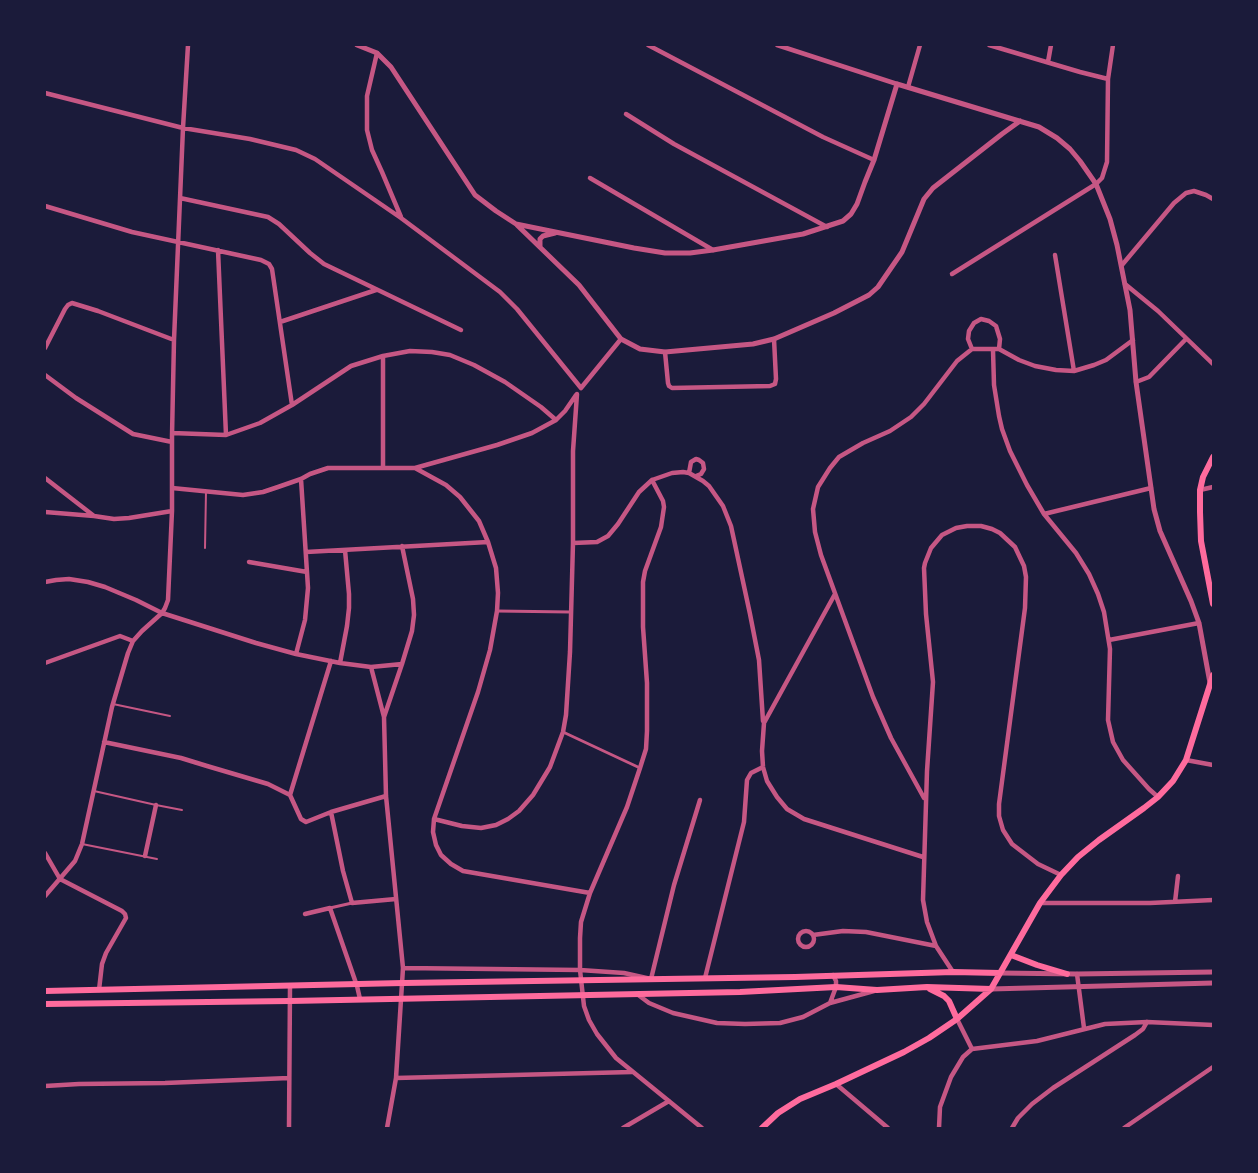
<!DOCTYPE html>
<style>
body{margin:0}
#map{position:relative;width:1258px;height:1173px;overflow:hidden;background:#1b1b3a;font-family:Figtree,sans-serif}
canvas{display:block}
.frame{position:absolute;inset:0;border:46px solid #1b1b3a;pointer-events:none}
</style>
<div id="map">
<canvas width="1258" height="1173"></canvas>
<div class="frame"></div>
</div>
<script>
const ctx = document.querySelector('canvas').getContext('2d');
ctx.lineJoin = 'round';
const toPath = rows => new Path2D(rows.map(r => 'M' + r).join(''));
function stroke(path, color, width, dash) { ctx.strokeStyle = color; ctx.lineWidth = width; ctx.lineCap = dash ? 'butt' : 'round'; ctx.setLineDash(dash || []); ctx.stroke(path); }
stroke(toPath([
 [205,548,206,491],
 [113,704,170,716],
 [94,791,156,805,182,810],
 [82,844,157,859]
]), '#c65784', 2);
stroke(toPath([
 [497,611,570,612],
 [563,732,640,768],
 [330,908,352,903]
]), '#c65784', 3);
stroke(toPath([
 [648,45,823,137,874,160],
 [777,45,897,84],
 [989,45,1080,72,1108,79],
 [377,53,367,96,367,130,372,150,382,172,401,217],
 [1048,62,1051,45],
 [908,87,920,45],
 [45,93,183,128,250,139,296,150,315,159,401,218,500,292,517,309,581,388],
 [626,114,674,144,827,227],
 [590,178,713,250],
 [180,198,268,217,279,224,310,253,324,264,461,330],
 [45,206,132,232,261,260,269,264,272,269,292,405],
 [218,250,226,435],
 [1055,255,1074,371],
 [1122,265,1174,203,1186,193,1194,191,1206,195,1213,199],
 [952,274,1096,184,1102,178,1107,162,1108,79,1113,45],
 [1125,284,1158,311,1213,364],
 [280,322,376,290],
 [45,348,65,309,68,305,72,303,98,311,174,340],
 [972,349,968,339,969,331,974,323,981,319,989,321,996,326,1000,339,999,349],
 [993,350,994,385,999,416,1002,429,1010,451,1027,485,1044,514,1076,553,1089,574,1098,594,1104,612,1110,649,1108,720,1113,742,1123,760,1149,789,1158,797],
 [665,352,668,383,669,386,672,388,770,386,775,384,776,379,774,339],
 [383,356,383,468],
 [45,375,76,398,133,434,172,442],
 [1136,382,1149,377,1186,339],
 [581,388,621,339],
 [577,394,573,451,573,543,597,542,608,536,618,524,639,492,652,480,663,501,664,507,661,527,645,571,643,582,643,627,647,683,647,731,646,749,640,768,627,807,590,893,581,922,580,938,580,970,584,1006,589,1020,597,1034,616,1058,702,1128],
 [172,433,226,435,260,423,292,405,351,366,383,356,410,351,432,352,450,355,474,365,505,382,541,407,556,420],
 [415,468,446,485,460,497,479,521,488,542,496,568,498,593,497,611,490,650,478,692,434,819,433,832,436,845,441,855,451,864,463,871,590,893],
 [689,473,691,462,696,459,699,460,703,463,704,469,701,474,696,476],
 [45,478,94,516,114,519,129,518,172,511],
 [652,480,672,473,683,472,689,473,703,481,709,486,723,506,731,526,750,614,759,660,763,721],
 [172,488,243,495,263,492,278,487,301,479,310,474,328,468,415,468,497,445,532,433,556,420,565,411,576,395],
 [1200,490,1213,487],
 [45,512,94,516],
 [1044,514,1151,488],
 [306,552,488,542],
 [249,562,307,572],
 [45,582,56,580,69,579,88,582,105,587,136,600,162,613,256,643,296,654,340,663,371,667,402,664],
 [835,594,764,723,762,751,763,767,767,781,777,797,787,809,804,819,923,857],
 [1109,640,1199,623],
 [296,654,305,620,308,588,301,479],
 [331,661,290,795,301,819,306,822,331,812,386,796],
 [45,663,120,636,133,641],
 [340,663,347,626,349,608,349,594,345,550],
 [371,667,384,717,386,796,403,968,396,1078,387,1128],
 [384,717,402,664,412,631,414,615,413,599,402,546],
 [104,742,181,758,207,766,268,784,290,795],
 [1186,760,1213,765],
 [924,798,891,738,873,697,821,555,815,532,813,509,818,487,830,468,839,457,863,443,890,431,911,417,924,404,957,361,972,349,999,349,1019,360,1035,366,1056,370,1074,371,1094,365,1106,360,1133,340],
 [331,812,343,871,352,903,396,899],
 [434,819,462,826,481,828,496,825,508,819,519,811,533,795,550,767,563,732,566,715,570,652,573,543],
 [45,853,60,879,122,911,125,914,126,918,106,953,102,964,99,990],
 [145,856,156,805],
 [45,896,75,861,82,844,112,707,128,653,133,641,142,631,162,613,165,608,168,600,172,511,172,436,174,340,183,128,188,45],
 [1175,902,1178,876],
 [1040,903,1150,903,1213,900],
 [305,914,330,908,357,986,360,999],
 '798 939a8 8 0 1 1 16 0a8 8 0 1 1-16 0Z',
 [813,935,843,931,866,932,936,946],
 [403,968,580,970,624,973,651,979,674,885,700,800],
 [953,972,936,946,927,922,923,900,927,771,933,682,926,614,924,568,925,563,931,548,942,535,956,528,967,526,981,526,992,529,1000,533,1015,547,1024,566,1026,577,1025,608,999,804,999,816,1003,830,1012,844,1038,864,1061,875],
 [1077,974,1084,1028],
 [705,978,744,822,747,780,751,773,763,767],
 [637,994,649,1003,673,1013,717,1023,745,1024,780,1023,803,1017,830,1003,874,991],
 [830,1003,836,987,836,981,833,975],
 [957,1019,972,1049],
 [972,1049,1037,1041,1105,1024,1147,1022,1213,1025],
 [396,1078,632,1072],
 [836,1084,888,1128],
 [45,1086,79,1084,165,1083,289,1078],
 [289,1128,290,986],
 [623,1128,669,1101],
 [939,1128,940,1107,951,1077,963,1057,972,1049],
 [1012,1128,1018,1118,1032,1104,1053,1088,1135,1035,1143,1029,1147,1022],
 [1124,1128,1213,1067]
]), '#c65784', 4.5);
stroke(toPath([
 [357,45,377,53,391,67,475,195,496,211,516,224,634,248,665,253,690,253,713,250,803,234,843,221,851,214,857,204,865,182,874,160,897,84,1039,127,1057,138,1070,149,1080,161,1096,184,1110,219,1117,245,1130,310,1136,382,1154,509,1160,531,1191,601,1199,623,1210,683],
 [517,225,579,285,621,339,640,349,665,352,753,344,774,339,834,313,869,295,878,287,902,252,924,199,933,188,1002,134,1020,121],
 [540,246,540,239,543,236,555,233],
 [1000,973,1077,974,1213,972],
 [991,989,1213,983]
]), '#c65784', 5);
stroke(toPath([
 [1213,457,1203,477,1200,490,1200,512,1201,541,1213,604],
 [1011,955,1037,965,1067,974],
 [930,989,944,996,949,1001,957,1019],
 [45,991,403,983,795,977,953,972,1000,973],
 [45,1004,290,1001,740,992,836,987,877,990,927,987,991,989],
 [762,1128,778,1113,800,1099,836,1084,904,1052,929,1038,957,1019,991,989,1040,903,1061,875,1078,857,1099,840,1144,808,1158,797,1173,781,1186,760,1213,675]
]), '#ff6b9d', 6);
</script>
